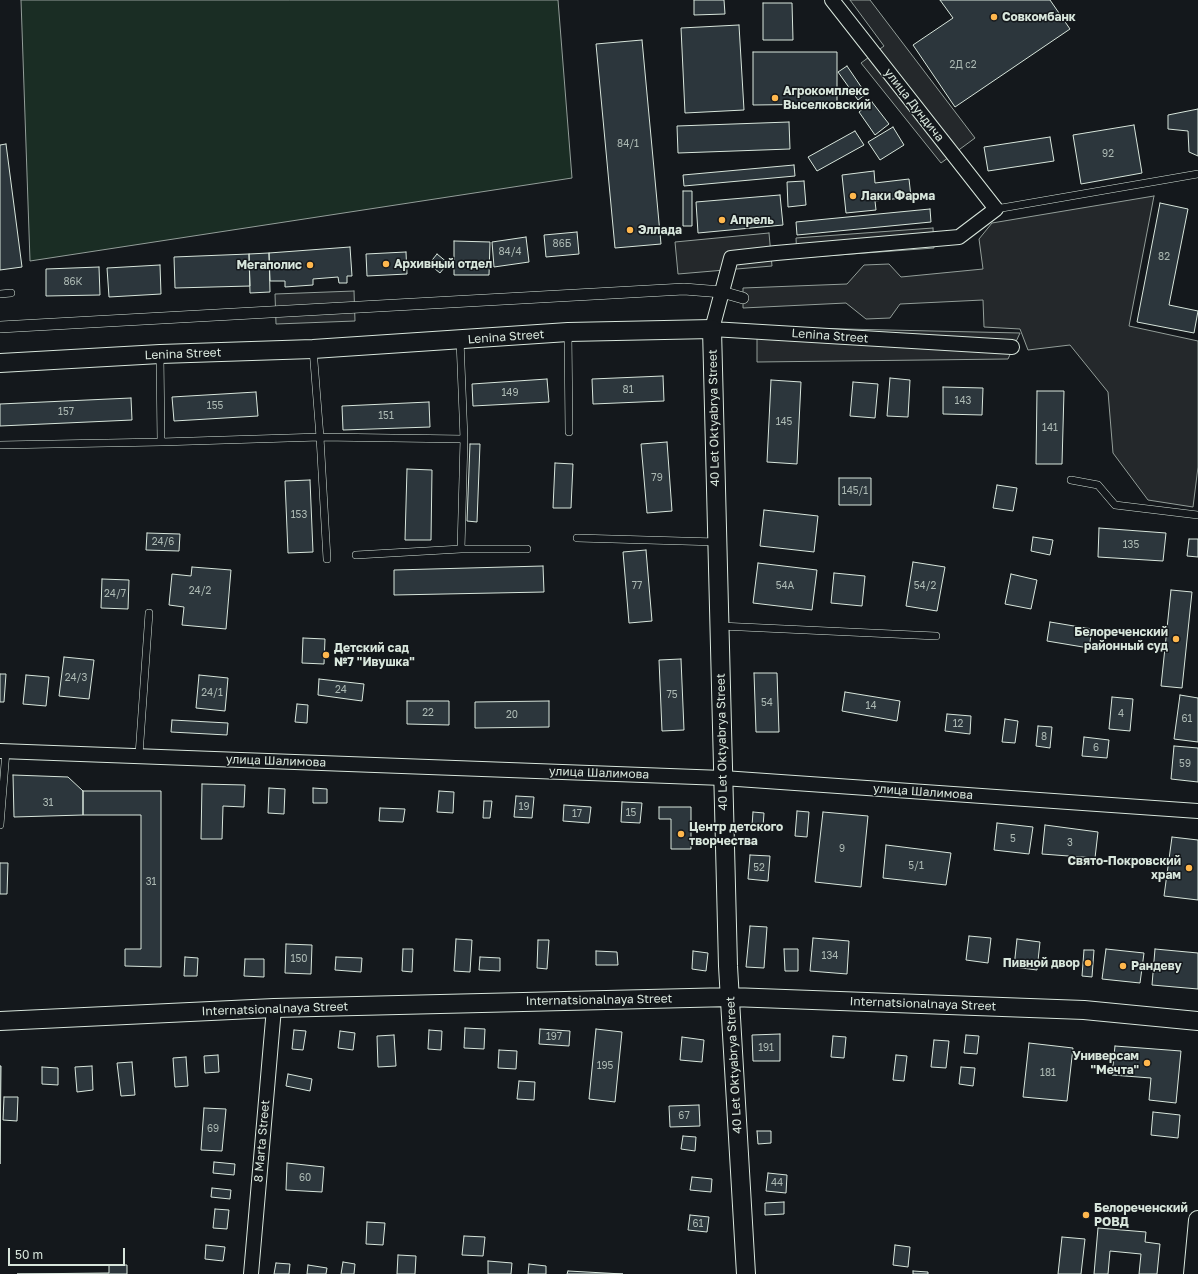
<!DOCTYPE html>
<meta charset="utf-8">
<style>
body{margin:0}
#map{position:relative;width:1198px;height:1274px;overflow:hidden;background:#14181c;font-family:"Golos Text",sans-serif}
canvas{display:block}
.scale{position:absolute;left:8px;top:1248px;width:117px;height:18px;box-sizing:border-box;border:2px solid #d8e6dc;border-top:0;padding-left:5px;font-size:12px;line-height:14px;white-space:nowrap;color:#d8e6dc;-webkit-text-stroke:3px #14181c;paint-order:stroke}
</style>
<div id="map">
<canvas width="1198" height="1274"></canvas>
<div class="scale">50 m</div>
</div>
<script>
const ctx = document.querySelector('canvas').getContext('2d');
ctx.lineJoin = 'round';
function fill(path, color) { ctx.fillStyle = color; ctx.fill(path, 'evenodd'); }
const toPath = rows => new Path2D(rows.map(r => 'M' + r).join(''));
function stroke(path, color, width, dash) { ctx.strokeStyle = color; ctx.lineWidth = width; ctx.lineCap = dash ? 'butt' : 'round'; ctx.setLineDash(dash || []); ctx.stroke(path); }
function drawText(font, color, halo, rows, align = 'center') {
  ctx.font = font + ' "Golos Text",sans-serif'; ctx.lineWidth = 3; ctx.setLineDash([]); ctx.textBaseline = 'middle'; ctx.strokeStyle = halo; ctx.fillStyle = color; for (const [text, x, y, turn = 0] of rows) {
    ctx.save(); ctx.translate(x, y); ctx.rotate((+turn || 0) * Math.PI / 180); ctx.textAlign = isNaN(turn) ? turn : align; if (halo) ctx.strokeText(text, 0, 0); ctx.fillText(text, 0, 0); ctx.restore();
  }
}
const green = toPath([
 [21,0,558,0,572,178,30,261,21,0]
]);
fill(green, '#1a2d24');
stroke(green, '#939e99', 1);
const parking = toPath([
 [850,0,870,0,975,138,941,163,861,63,884,46,850,0],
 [1154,196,1129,326,1198,341,1198,467,1193,507,1148,500,1113,453,1108,392,1070,345,1028,350,1020,329,984,327,983,300,900,304,890,318,866,319,846,303,743,308,743,288,847,284,864,265,889,264,901,277,983,269,979,239,992,223,1154,196],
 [933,228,934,248,797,258,796,238,933,228],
 [769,233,772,266,678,274,675,242,769,233],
 [354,291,355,321,276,324,275,294,354,291],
 [757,327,1020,333,1008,359,757,362,757,327]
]);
fill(parking, '#24282b');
stroke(parking, '#939e99', 1);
const building = toPath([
 [694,0,724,0,725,14,694,15,694,0],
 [940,0,1050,0,1070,29,955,107,913,45,953,18,940,0],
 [763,3,792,3,793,40,763,40,763,3],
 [739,25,744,110,685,113,681,28,739,25],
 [642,40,661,244,615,248,596,44,642,40],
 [753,52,837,52,837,104,753,105,753,52],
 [847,66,866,94,858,100,838,72,847,66],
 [872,102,889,124,875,135,859,112,872,102],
 [1198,109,1198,156,1189,152,1188,131,1168,129,1168,115,1198,109],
 [789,122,790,149,678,153,677,126,789,122],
 [1134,125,1142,173,1081,184,1073,135,1134,125],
 [893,127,904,145,880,160,868,142,893,127],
 [855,131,864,145,817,171,808,157,855,131],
 [1050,137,1054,161,988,171,984,147,1050,137],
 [6,144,22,267,0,270,0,145,6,144],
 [794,165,795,176,684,186,683,175,794,165],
 [874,171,875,183,909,179,911,197,875,201,876,210,846,213,842,175,874,171],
 [804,181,806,205,788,207,787,182,804,181],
 [683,191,692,191,692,226,683,226,683,191],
 [780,195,783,225,698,233,696,202,780,195],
 [1160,203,1188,209,1169,305,1198,311,1194,333,1137,322,1160,203],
 [930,209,931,222,797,235,796,222,930,209],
 [577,232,579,254,546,257,544,235,577,232],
 [526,237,529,262,494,267,492,242,526,237],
 [454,241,490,242,489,275,454,275,454,241],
 [350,247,352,276,347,276,347,283,339,283,338,277,313,279,313,285,285,287,285,281,270,281,269,253,350,247],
 [406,252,407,274,367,276,366,254,406,252],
 [269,253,270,292,250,293,249,254,269,253],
 [249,254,250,286,175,288,174,257,249,254],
 [437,254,448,263,440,273,429,264,437,254],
 [160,265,161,294,109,297,107,268,160,265],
 [99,267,100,295,46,296,46,269,99,267],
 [663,376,664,401,593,404,592,379,663,376],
 [890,378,910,380,908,417,887,416,890,378],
 [547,379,549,402,473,406,472,384,547,379],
 [771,380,801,382,797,464,767,462,771,380],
 [853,382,878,384,875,418,850,416,853,382],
 [943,387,983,388,982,415,943,414,943,387],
 [1037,391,1064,391,1062,464,1036,464,1037,391],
 [256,392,258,416,174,421,172,397,256,392],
 [131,398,132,420,0,426,0,404,131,398],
 [429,402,430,427,343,430,342,406,429,402],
 [667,442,672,511,647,513,641,444,667,442],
 [470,444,480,444,477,522,467,521,470,444],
 [555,463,573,464,571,508,553,508,555,463],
 [407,469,432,470,431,540,405,540,407,469],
 [839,478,871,478,871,505,839,505,839,478],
 [310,480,313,552,288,553,285,481,310,480],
 [997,485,1017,488,1013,511,993,508,997,485],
 [764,510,818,516,814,552,760,546,764,510],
 [1099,528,1166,533,1163,561,1098,557,1099,528],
 [147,533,180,534,179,551,146,550,147,533],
 [1033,537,1053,540,1050,555,1031,551,1033,537],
 [1189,539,1198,539,1198,557,1187,556,1189,539],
 [646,550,652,621,629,623,623,552,646,550],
 [913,562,945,567,937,611,906,606,913,562],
 [758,563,817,570,812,610,753,603,758,563],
 [543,566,544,592,394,595,394,570,543,566],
 [192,567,231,570,226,629,182,625,184,607,169,605,172,574,191,576,192,567],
 [834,573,865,576,862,606,831,603,834,573],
 [1011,574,1037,580,1031,609,1005,604,1011,574],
 [102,579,129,580,128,609,101,608,102,579],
 [1171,590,1192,592,1182,688,1161,686,1171,590],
 [1050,622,1092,629,1089,648,1047,641,1050,622],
 [303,638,325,639,324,664,302,663,303,638],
 [64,657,94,660,89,699,59,696,64,657],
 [681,659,684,730,662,731,659,660,681,659],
 [754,673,777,673,779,732,756,732,754,673],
 [0,674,6,674,4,702,0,702,0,674],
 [26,675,49,677,46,706,23,704,26,675],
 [199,675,228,678,225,711,196,708,199,675],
 [319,679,364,684,362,701,318,695,319,679],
 [845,692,900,701,897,721,842,711,845,692],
 [1180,695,1198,698,1198,742,1174,739,1180,695],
 [1112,697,1133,699,1130,731,1109,729,1112,697],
 [407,701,449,701,449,725,407,724,407,701],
 [549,701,549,727,475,728,475,702,549,701],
 [297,704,308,705,307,723,295,722,297,704],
 [947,714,971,716,970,734,945,731,947,714],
 [1005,719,1018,721,1015,743,1002,742,1005,719],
 [172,720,228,723,227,735,171,732,172,720],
 [1038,726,1052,727,1050,748,1036,746,1038,726],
 [1084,737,1109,740,1107,758,1082,756,1084,737],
 [1174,746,1198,748,1198,782,1171,779,1174,746],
 [13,775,68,777,83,791,83,815,14,817,13,775],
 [202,784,245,785,244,807,223,806,222,839,201,839,202,784],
 [269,788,285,789,284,814,268,813,269,788],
 [313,788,327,789,327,803,313,803,313,788],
 [83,791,161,791,161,967,125,966,125,949,141,949,141,815,83,815,83,791],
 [439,791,454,792,453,813,437,812,439,791],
 [516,796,534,797,532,818,514,817,516,796],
 [484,801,492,801,490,818,483,818,484,801],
 [622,802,642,803,640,823,621,822,622,802],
 [564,805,591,807,589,823,563,821,564,805],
 [659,807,691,807,691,849,671,849,671,819,659,819,659,807],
 [380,808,405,809,403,822,379,821,380,808],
 [797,811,809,812,807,837,795,836,797,811],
 [753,812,764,813,763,827,752,826,753,812],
 [823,812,868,816,861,887,815,882,823,812],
 [997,823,1033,827,1029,854,994,850,997,823],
 [1045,825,1098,832,1095,858,1042,854,1045,825],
 [1172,837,1198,840,1198,900,1164,896,1172,837],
 [886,845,951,853,946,885,883,878,886,845],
 [750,855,770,856,768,881,748,879,750,855],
 [0,863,8,863,7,894,0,894,0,863],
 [750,926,767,927,764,968,746,967,750,926],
 [969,936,991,938,988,963,966,960,969,936],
 [813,938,849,941,847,974,810,971,813,938],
 [456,939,472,940,470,972,454,971,456,939],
 [1017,939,1040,942,1037,970,1014,967,1017,939],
 [538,940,549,940,547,969,537,968,538,940],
 [286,944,312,945,311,974,285,973,286,944],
 [403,949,413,949,412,972,402,971,403,949],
 [784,949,798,949,798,971,785,971,784,949],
 [1106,949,1144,953,1140,983,1102,979,1106,949],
 [1155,949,1198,953,1198,989,1152,985,1155,949],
 [1084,950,1094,950,1092,977,1082,976,1084,950],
 [596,951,617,952,618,965,596,965,596,951],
 [693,951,708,953,706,971,692,969,693,951],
 [185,957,198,958,197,976,184,976,185,957],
 [336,957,362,958,361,972,335,970,336,957],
 [480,957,500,958,500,971,479,970,480,957],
 [245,959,264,959,264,977,244,976,245,959],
 [465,1028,485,1029,484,1049,464,1048,465,1028],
 [540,1029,570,1031,569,1046,539,1044,540,1029],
 [596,1029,622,1032,615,1102,589,1099,596,1029],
 [294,1030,306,1031,303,1050,292,1049,294,1030],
 [429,1030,442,1031,441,1050,428,1049,429,1030],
 [340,1031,355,1033,353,1050,338,1048,340,1031],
 [780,1034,780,1061,753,1061,752,1035,780,1034],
 [394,1035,396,1066,378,1067,377,1036,394,1035],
 [966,1035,979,1036,977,1054,964,1053,966,1035],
 [833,1036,846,1037,844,1058,831,1057,833,1036],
 [682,1037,704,1040,702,1062,680,1060,682,1037],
 [934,1040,949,1041,946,1068,931,1067,934,1040],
 [1029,1043,1073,1048,1067,1101,1023,1097,1029,1043],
 [1115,1046,1181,1051,1176,1103,1149,1100,1151,1078,1112,1075,1115,1046],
 [499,1050,517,1051,516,1069,498,1068,499,1050],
 [218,1055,219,1072,205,1073,204,1056,218,1055],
 [896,1055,907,1056,904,1081,893,1080,896,1055],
 [186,1057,188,1086,175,1087,173,1058,186,1057],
 [132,1062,135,1095,121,1096,117,1063,132,1062],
 [0,1066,1,1066,0,1164,0,1066],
 [92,1066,93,1090,77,1092,75,1067,92,1066],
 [42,1067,58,1068,58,1085,42,1084,42,1067],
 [961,1067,975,1068,973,1086,959,1084,961,1067],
 [288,1074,312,1079,310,1091,286,1086,288,1074],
 [519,1081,535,1082,534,1100,517,1099,519,1081],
 [4,1097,18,1097,17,1121,3,1120,4,1097],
 [699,1105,700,1126,670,1127,669,1106,699,1105],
 [204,1108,226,1109,222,1151,201,1150,204,1108],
 [1153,1112,1180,1115,1178,1138,1151,1135,1153,1112],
 [757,1131,771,1131,771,1143,758,1144,757,1131],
 [683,1136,696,1137,695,1151,681,1149,683,1136],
 [214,1162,235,1164,234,1175,213,1173,214,1162],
 [287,1163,324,1167,322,1192,286,1190,287,1163],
 [768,1173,787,1175,786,1193,766,1191,768,1173],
 [692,1177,712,1179,711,1192,690,1190,692,1177],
 [212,1188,231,1190,230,1199,211,1197,212,1188],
 [784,1202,784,1214,765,1215,765,1203,784,1202],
 [215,1209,229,1210,227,1229,213,1228,215,1209],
 [690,1215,709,1217,707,1232,688,1230,690,1215],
 [367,1222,385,1223,383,1245,366,1244,367,1222],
 [1098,1228,1146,1232,1145,1242,1160,1244,1157,1274,1139,1274,1141,1254,1110,1251,1108,1274,1094,1274,1098,1228],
 [464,1236,485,1237,483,1256,462,1255,464,1236],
 [1062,1237,1085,1239,1081,1274,1058,1274,1062,1237],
 [206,1245,225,1247,223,1261,205,1259,206,1245],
 [895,1245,910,1247,908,1267,893,1265,895,1245],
 [398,1255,416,1256,415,1274,397,1274,398,1255],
 [488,1261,512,1263,511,1274,488,1274,488,1261],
 [343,1262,355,1264,354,1274,341,1274,343,1262],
 [276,1263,290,1264,289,1274,274,1274,276,1263],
 [529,1264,546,1266,546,1274,528,1274,529,1264],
 [109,1265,127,1265,127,1274,17,1274,109,1273,109,1265],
 [308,1265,327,1268,326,1274,307,1274,308,1265],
 [568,1271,623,1274,567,1274,568,1271],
 [913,1271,928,1272,928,1274,913,1274,913,1271]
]);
fill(building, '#2c363c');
stroke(building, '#d8e6dc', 1);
const service = toPath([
 [996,209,1198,174],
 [0,294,11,293],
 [568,332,569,432],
 [313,349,320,437,327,559],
 [161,442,320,437,464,439,460,340],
 [0,445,161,442,160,355],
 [1071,480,1098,485,1115,505,1198,515],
 [577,538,717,542],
 [461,549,527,549],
 [356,555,461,549,464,439],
 [720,626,936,636],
 [139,755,149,613],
 [0,825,6,751]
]);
const pedestrian = toPath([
 [0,327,684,289,722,292,743,298]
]);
const minor = toPath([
 [832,0,996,209,959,237,776,253,731,258,712,329,1012,347],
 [0,751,723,778,1198,811],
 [251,1274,274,1008]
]);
const tertiary = toPath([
 [0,363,160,354,313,349,568,332,712,329,728,966,746,1274],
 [0,1021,274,1008,731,997,1084,1010,1198,1021],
 [1193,1274,1198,1220]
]);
stroke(service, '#d8e6dc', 8);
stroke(pedestrian, '#d8e6dc', 12);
stroke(minor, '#d8e6dc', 16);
stroke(tertiary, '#d8e6dc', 20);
stroke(service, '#14181c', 7);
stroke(pedestrian, '#14181c', 11);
stroke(minor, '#14181c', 14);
stroke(tertiary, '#14181c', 18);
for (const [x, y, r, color] of [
 [994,17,4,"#ffb74d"],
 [775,98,4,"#ffb74d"],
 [853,196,4,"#ffb74d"],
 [722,220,4,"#ffb74d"],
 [630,230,4,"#ffb74d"],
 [386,264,4,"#ffb74d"],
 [310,265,4,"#ffb74d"],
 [1176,639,4,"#ffb74d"],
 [326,655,4,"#ffb74d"],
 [681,834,4,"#ffb74d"],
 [1189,868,4,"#ffb74d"],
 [1088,963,4,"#ffb74d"],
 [1123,966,4,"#ffb74d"],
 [1147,1063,4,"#ffb74d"],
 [1086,1215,4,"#ffb74d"]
]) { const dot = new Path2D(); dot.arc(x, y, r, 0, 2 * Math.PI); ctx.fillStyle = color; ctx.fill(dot); stroke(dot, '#14181c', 1.5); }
drawText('10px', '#adbab4', null, [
 ["2Д с2",963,65],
 ["84/1",628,144],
 ["92",1108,154],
 ["86Б",562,244],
 ["84/4",510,252],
 ["82",1164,257],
 ["86К",73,282],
 ["81",628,390],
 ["149",510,393],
 ["143",963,401],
 ["155",215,406],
 ["157",66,412],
 ["151",386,416],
 ["145",784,422],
 ["141",1050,428],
 ["79",657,478],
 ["145/1",855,491],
 ["153",299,515],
 ["24/6",163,542],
 ["135",1131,545],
 ["77",637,586],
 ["54А",785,586],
 ["54/2",925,586],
 ["24/2",200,591],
 ["24/7",115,594],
 ["24/3",76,678],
 ["24",341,690],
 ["24/1",212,693],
 ["75",672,695],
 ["54",767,703],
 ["14",871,706],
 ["22",428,713],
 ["4",1121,714],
 ["20",512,715],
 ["61",1187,719],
 ["12",958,724],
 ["8",1044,737],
 ["6",1096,748],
 ["59",1185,764],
 ["31",48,803],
 ["19",524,807],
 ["15",631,813],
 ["17",577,814],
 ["5",1013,839],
 ["3",1070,843],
 ["9",842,849],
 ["5/1",916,866],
 ["52",759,868],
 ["31",151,882],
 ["134",830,956],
 ["150",299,959],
 ["197",554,1037],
 ["191",766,1048],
 ["195",605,1066],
 ["181",1048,1073],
 ["67",684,1116],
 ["69",213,1129],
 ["60",305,1178],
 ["44",777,1183],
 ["61",698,1224]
]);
drawText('bold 12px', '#d8e6dc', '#14181c', [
 ["Совкомбанк",1002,17],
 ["Агрокомплекс",783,91],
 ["Выселковский",783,105],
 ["Лаки Фарма",861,196],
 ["Апрель",730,220],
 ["Эллада",638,230],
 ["Архивный отдел",394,264],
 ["Мегаполис",302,265,"right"],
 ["Белореченский",1168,632,"right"],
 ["районный суд",1168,646,"right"],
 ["Детский сад",334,648],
 ["№7 \"Ивушка\"",334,662],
 ["Центр детского",689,827],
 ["творчества",689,841],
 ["Свято-Покровский",1181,861,"right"],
 ["храм",1181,875,"right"],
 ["Пивной двор",1080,963,"right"],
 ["Рандеву",1131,966],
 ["Универсам",1139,1056,"right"],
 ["\"Мечта\"",1139,1070,"right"],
 ["Белореченский",1094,1208],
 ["РОВД",1094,1222]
], 'left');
drawText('12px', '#d8e6dc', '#14181c', [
 ["улица Дундича",914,105,52],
 ["Lenina Street",830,336,4],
 ["Lenina Street",506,337,-4],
 ["Lenina Street",183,354,-2],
 ["40 Let Oktyabrya Street",714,418,-91],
 ["40 Let Oktyabrya Street",722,742,-91],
 ["улица Шалимова",276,761,2],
 ["улица Шалимова",599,773,2],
 ["улица Шалимова",923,792,4],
 ["Internatsionalnaya Street",599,1000,-1],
 ["Internatsionalnaya Street",923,1004,2],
 ["Internatsionalnaya Street",275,1009,-2],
 ["40 Let Oktyabrya Street",734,1065,-93],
 ["8 Marta Street",262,1141,-85]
]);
</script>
